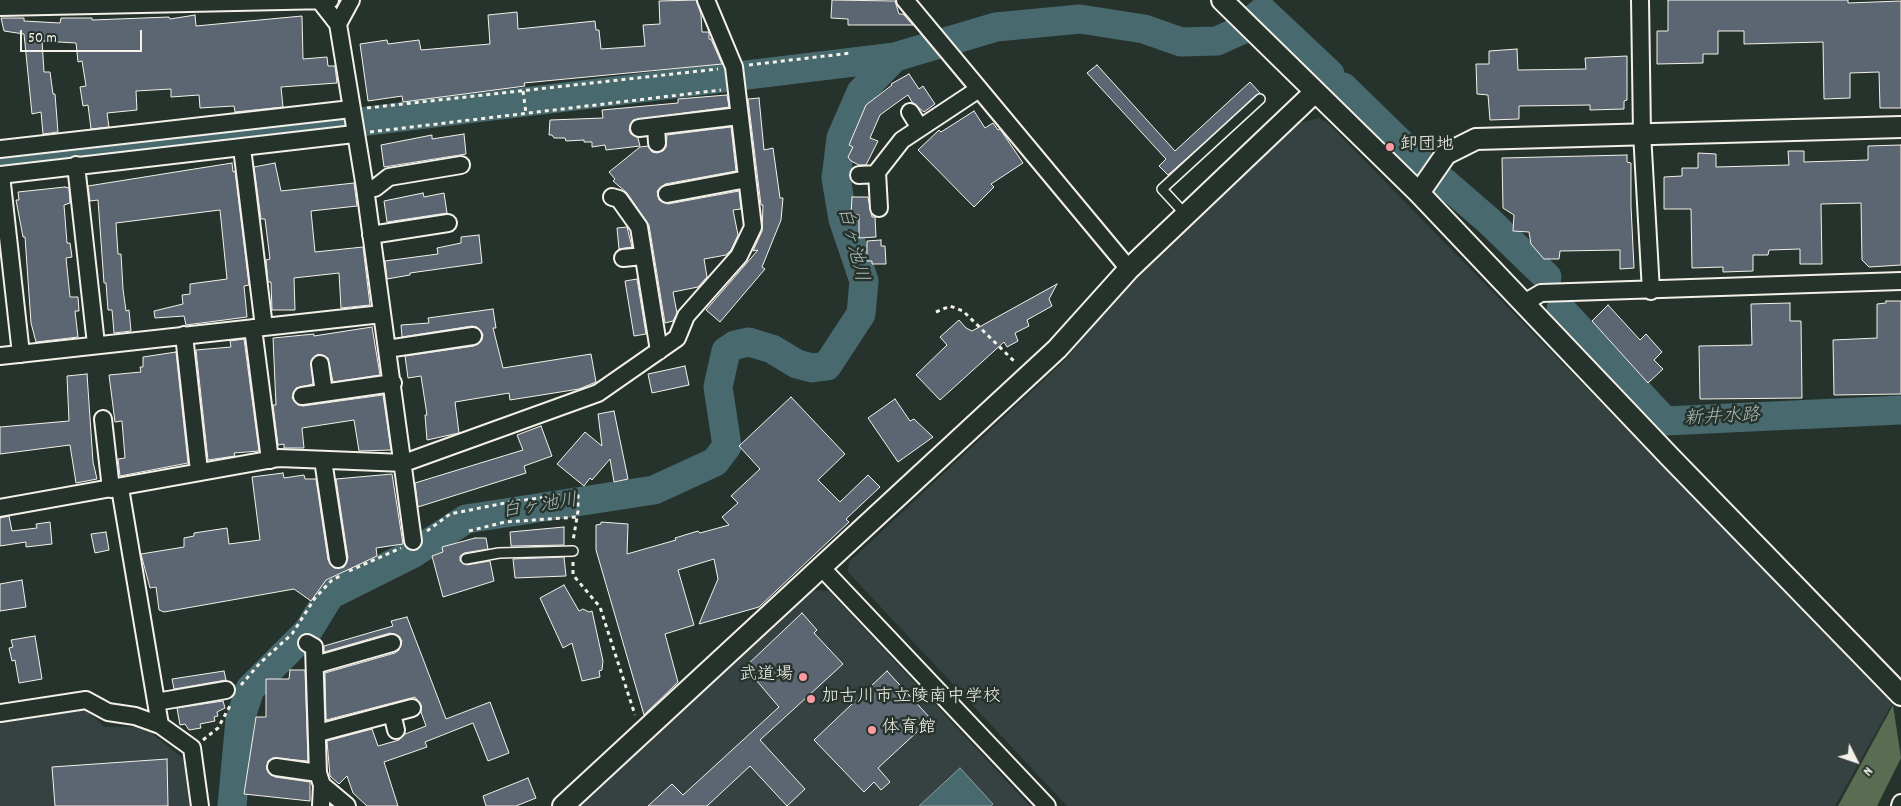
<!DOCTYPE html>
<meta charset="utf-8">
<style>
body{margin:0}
#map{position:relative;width:1901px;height:806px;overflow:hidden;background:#26332d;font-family:Dekko,sans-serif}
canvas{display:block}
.north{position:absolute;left:1831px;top:736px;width:50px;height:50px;-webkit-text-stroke:4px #26332d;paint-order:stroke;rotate:131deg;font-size:14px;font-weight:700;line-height:20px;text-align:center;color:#f4f1e8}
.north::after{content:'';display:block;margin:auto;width:18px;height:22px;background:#f4f1e8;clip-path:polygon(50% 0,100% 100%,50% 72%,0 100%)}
.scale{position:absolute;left:20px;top:30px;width:122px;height:22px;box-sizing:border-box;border:2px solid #f4f1e8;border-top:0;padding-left:6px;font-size:15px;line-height:18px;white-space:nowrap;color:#f4f1e8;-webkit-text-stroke:4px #26332d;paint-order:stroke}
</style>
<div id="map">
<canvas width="1901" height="806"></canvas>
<div class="north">N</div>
<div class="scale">50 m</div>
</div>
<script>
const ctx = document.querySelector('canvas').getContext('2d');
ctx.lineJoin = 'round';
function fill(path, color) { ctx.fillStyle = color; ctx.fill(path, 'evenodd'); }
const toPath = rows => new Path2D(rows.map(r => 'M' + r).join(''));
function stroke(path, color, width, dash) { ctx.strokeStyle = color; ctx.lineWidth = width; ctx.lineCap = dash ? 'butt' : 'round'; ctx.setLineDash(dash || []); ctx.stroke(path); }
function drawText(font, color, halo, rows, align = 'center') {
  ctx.font = font + ' Dekko,"Klee One",sans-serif'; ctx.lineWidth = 5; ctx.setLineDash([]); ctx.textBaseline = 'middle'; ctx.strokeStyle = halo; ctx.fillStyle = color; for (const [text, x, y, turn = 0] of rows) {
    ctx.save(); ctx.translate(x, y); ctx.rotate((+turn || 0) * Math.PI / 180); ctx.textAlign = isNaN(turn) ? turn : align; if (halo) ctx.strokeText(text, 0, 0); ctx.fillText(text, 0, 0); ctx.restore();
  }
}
fill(toPath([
 [1319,118,1329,124,1893,702,1835,806,1067,806,848,572,849,562,1066,359,1144,266,1299,123],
 [811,590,829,591,1030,806,577,806],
 [80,705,105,727,144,727,186,761,194,806,0,806,0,720]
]), '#364242');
fill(toPath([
 [1893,705,1901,758,1877,806,1838,806]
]), '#586d51');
const water = toPath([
 [960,768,993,804,991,806,919,806,960,768]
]);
fill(water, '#486a6e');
stroke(water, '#8da09f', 1);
stroke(toPath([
 [1343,87,1421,163],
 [0,162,335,125,895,57],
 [1444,182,1489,221,1547,277],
 [1561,309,1665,421,1901,410],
 [232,806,240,720,250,689,308,631,330,595,412,554,466,519,654,490,715,462,727,446,718,387,726,351,735,345,749,342,772,349,797,364,812,368,827,366,861,314,864,281,843,219,836,178,841,138,861,92,895,57,996,27,1080,19,1144,29,1181,42,1217,41,1239,31,1263,11,1330,74]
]), '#486a6e', 29);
const building = toPath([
 [696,0,701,14,702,32,709,32,709,39,711,39,722,64,524,83,525,86,403,102,402,96,368,101,360,44,387,40,388,44,419,40,421,50,490,44,488,15,517,12,518,29,595,21,596,30,599,30,601,49,645,46,643,25,660,24,659,1,696,0],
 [832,0,895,1,899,14,903,14,913,25,848,25,848,19,831,18,832,0],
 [1668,0,1848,0,1848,3,1901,1,1901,108,1880,108,1879,72,1850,73,1850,98,1824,99,1823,42,1744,44,1744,31,1718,31,1718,54,1703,54,1703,63,1657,64,1657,31,1668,31,1668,0],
 [195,15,196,26,302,16,303,59,327,57,328,66,335,66,337,83,281,87,283,107,235,112,234,106,200,108,199,95,171,97,171,89,136,91,137,110,107,113,109,127,91,129,88,105,83,106,80,87,86,86,82,61,78,62,76,43,42,41,44,72,50,72,53,94,55,94,58,132,43,134,41,112,32,114,24,34,4,31,1,18,24,18,24,21,60,23,61,18,92,18,92,20,169,17,170,19,195,15],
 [1517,49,1518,70,1586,69,1585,58,1627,56,1627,100,1624,101,1624,109,1590,110,1590,105,1519,106,1519,119,1490,120,1488,95,1477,94,1476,64,1489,64,1489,51,1517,49],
 [1097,65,1175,151,1250,82,1260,93,1168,175,1159,166,1166,159,1087,73,1097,65],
 [909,74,919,89,923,86,935,104,924,112,912,102,908,95,902,99,880,115,870,138,878,141,866,165,859,165,851,161,848,157,853,147,849,145,866,105,892,85,891,84,909,74],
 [727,95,729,107,633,120,629,130,631,134,638,138,640,146,606,150,605,145,592,147,592,142,584,142,584,140,566,141,565,138,554,138,552,135,549,135,550,120,603,118,602,110,678,103,678,99,727,95],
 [759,98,764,150,773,148,780,198,783,198,781,220,762,267,765,269,720,322,706,310,758,250,753,251,762,231,763,205,761,205,748,99,759,98],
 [974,111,985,128,993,123,998,130,1000,129,1023,163,991,184,994,187,974,207,918,150,939,130,941,132,974,111],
 [731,127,736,171,665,184,657,191,659,200,668,204,739,191,741,209,733,210,738,235,731,250,726,255,704,259,707,277,698,287,673,292,677,313,673,321,665,323,649,225,627,193,613,181,615,179,609,172,640,147,648,146,652,152,657,153,663,151,666,147,667,135,731,127],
 [464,134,466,154,384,167,381,145,432,135,432,139,464,134],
 [1901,145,1901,265,1869,267,1862,260,1861,203,1821,204,1822,264,1800,264,1800,249,1769,250,1768,255,1753,255,1753,271,1723,272,1723,267,1692,268,1691,209,1664,209,1664,177,1682,176,1682,168,1698,168,1698,153,1716,154,1716,167,1789,165,1788,151,1804,151,1804,162,1868,160,1868,146,1901,145],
 [1627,155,1627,162,1631,163,1631,206,1634,268,1620,269,1620,250,1560,251,1559,259,1544,259,1531,244,1529,232,1513,231,1514,215,1503,208,1502,158,1627,155],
 [232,163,233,172,235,171,249,285,244,286,247,317,186,325,184,316,155,318,154,311,183,304,182,295,190,294,190,284,227,279,220,210,116,223,118,254,121,254,123,289,126,311,129,310,131,331,114,333,112,310,108,310,106,283,104,283,98,200,90,201,88,186,232,163],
 [275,163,281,191,354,183,357,206,311,211,315,252,363,247,370,305,341,308,339,273,294,278,295,310,272,310,271,282,268,282,266,260,270,259,265,219,261,219,254,167,275,163],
 [65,187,69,188,70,203,64,205,67,243,70,243,72,257,66,258,70,297,78,297,79,311,75,311,78,337,36,342,31,323,25,237,23,237,16,200,19,200,18,192,65,187],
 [423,193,424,197,444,193,447,213,387,222,384,201,423,193],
 [852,197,868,197,872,217,875,217,876,237,859,238,859,215,851,214,852,197],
 [627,227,632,247,619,249,617,228,627,227],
 [479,235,482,263,410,273,410,275,387,279,385,261,438,254,437,248,461,243,461,237,479,235],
 [881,240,881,246,885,246,886,264,872,264,872,261,867,261,867,241,881,240],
 [637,279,646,334,634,336,625,281,637,279],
 [1057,284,1049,299,1052,306,1027,320,1029,326,1015,333,1018,341,1007,347,1004,342,940,400,916,375,947,345,940,337,959,320,966,328,972,331,1057,284],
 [1886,301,1901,301,1901,394,1834,395,1833,340,1877,338,1877,304,1886,303,1886,301],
 [1790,303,1790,321,1801,321,1802,398,1700,399,1699,346,1752,345,1751,304,1790,303],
 [1608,305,1640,340,1646,334,1662,352,1654,360,1663,369,1648,383,1592,321,1608,305],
 [493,309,496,328,493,328,503,368,591,354,596,382,579,389,510,400,509,393,455,402,459,433,427,440,425,415,427,415,421,376,408,378,405,356,474,346,482,340,483,334,477,327,472,326,402,337,401,325,429,323,428,318,493,309],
 [372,327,380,375,333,382,328,358,318,354,311,361,313,384,296,388,292,398,298,405,303,406,383,395,391,450,359,451,354,420,302,428,304,448,284,448,284,444,278,445,273,405,276,405,273,338,314,334,314,336,372,327],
 [244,339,259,451,234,453,235,456,208,460,196,350,231,347,230,341,244,339],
 [176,352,188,463,120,476,118,459,125,458,122,421,115,422,109,375,141,372,140,367,143,367,143,357,176,352],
 [685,366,689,385,652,393,648,374,685,366],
 [87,374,93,462,97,479,76,483,70,445,0,454,0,427,69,421,67,376,87,374],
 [791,397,845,454,818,480,840,502,868,475,880,487,846,519,849,522,759,607,699,624,718,579,714,559,678,570,694,625,665,634,678,682,644,715,596,550,596,525,601,524,601,522,628,524,627,554,676,540,675,538,698,531,700,533,729,525,722,517,738,503,731,496,760,469,739,446,791,397],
 [895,399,910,421,914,419,933,437,898,462,868,418,895,399],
 [614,411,628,479,614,482,610,459,592,480,590,478,584,486,557,464,585,432,602,446,598,414,614,411],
 [541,426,552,456,524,466,526,473,418,507,415,483,523,450,517,435,541,426],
 [283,473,284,478,304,475,305,479,316,479,328,560,334,568,344,567,348,558,336,479,392,474,403,544,376,548,377,556,326,580,311,601,294,589,164,612,159,610,156,587,150,588,141,554,184,547,184,538,194,536,194,533,227,528,229,544,260,540,252,477,283,473],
 [9,516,12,531,37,528,36,524,50,522,52,544,26,547,26,542,0,546,0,518,9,516],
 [564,527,564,545,511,546,510,532,564,527],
 [106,532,109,550,95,553,91,534,106,532],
 [475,538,486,538,488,549,464,553,460,556,460,561,467,565,490,561,494,581,443,597,432,556,443,552,442,547,475,538],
 [564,557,566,576,515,578,513,559,564,557],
 [22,580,26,607,0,611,0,584,22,580],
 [564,585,579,611,583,609,589,612,592,611,603,661,602,670,599,671,600,677,582,681,572,643,563,648,540,598,564,585],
 [802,613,817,630,814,633,843,664,760,740,805,789,787,806,750,766,707,806,648,806,672,784,683,795,779,707,745,667,802,613],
 [407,617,446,719,490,702,509,753,488,761,473,723,425,742,427,747,384,762,398,806,367,806,353,793,347,776,339,784,330,776,327,741,372,729,378,746,399,740,405,734,426,726,421,712,421,705,415,697,326,720,325,673,395,653,399,650,402,641,399,636,390,633,324,652,324,646,393,626,391,621,407,617],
 [35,636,42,679,19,683,15,660,12,661,9,648,13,647,11,640,35,636],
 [290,670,305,670,308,761,273,758,268,761,267,770,275,777,310,782,310,801,244,794,256,717,266,717,266,679,289,679,290,670],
 [224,671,226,680,174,689,172,679,224,671],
 [887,671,931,719,878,768,890,782,881,790,874,782,864,792,814,740,887,671],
 [223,701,225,708,217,712,218,716,214,717,215,721,200,724,201,728,189,730,185,724,180,725,177,708,223,701],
 [167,759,168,806,55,806,52,767,167,759],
 [528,778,536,798,516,806,486,806,483,796,528,778]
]);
fill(building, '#5c6572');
stroke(building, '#f4f1e8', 1);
const service = toPath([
 [1186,215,1162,189,1260,99],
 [466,559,499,553,573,551]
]);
const minor = toPath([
 [905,0,1129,269],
 [1640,0,1642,133,1651,291],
 [320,1,338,24,351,0],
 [0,7,330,0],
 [338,24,365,188,413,541],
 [910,112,920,128],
 [656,126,657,143],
 [639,128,739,116],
 [242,148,264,327],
 [0,149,351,109],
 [76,165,96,344],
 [0,175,354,134],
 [1,175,21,354],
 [859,175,877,174],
 [365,188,375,188,389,177,461,165],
 [667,194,747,179],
 [612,197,619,199,639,227,659,351],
 [879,208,877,172,902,140,979,89],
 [371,235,448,223],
 [623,258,643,256],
 [1524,303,1541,293,1901,281],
 [253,328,270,460],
 [184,335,199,471],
 [387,349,473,336],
 [0,356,382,314],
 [320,364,324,393],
 [302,396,393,383],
 [103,419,111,489],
 [323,460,338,559],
 [120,488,160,725],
 [0,508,279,458,404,463,598,393,677,338,686,316,739,256,753,227,734,67,706,0],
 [820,566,1047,806],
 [307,643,314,647,318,773,322,785,321,806],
 [315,665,392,643],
 [156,702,226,690],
 [0,713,86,700,108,712,135,716,160,725,192,748,200,806],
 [392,713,396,730],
 [318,733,412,708],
 [276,767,318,773],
 [322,785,347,806],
 [1900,806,1901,803]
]);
const tertiary = toPath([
 [1222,0,1419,193,1669,456,1901,695],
 [1419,193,1446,154,1476,139,1901,127],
 [563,806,1057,349,1129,269,1315,92]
]);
stroke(service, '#f4f1e8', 12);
stroke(minor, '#f4f1e8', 20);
stroke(tertiary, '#f4f1e8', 24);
stroke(toPath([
 [749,65,851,53],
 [523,91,526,113],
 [367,108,718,69],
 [370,132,721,90],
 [936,312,950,306,963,311,1016,363],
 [427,531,450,514,510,502,578,493,578,511,573,541],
 [469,531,505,522,577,517],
 [573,562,573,575,600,607,635,715],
 [349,571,401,548],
 [241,685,260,663,292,634,315,598,332,580,342,575],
 [203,740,218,728,231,704]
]), '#f4f1e8', 3, [4, 4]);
stroke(service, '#26332d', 9);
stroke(minor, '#26332d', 16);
stroke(tertiary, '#26332d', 20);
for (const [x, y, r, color] of [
 [1390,147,5,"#ff9aa2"],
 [803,677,5,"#ff9aa2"],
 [811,699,5,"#ff9aa2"],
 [872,730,5,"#ff9aa2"]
]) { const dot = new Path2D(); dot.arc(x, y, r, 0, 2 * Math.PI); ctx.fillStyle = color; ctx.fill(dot); stroke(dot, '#26332d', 2); }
drawText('18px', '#f4f1e8', '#26332d', [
 ["卸団地",1400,147],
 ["武道場",793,677,"right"],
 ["加古川市立陵南中学校",821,699],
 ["体育館",882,730]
], 'left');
drawText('italic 19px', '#afbbb7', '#26332d', [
 ["白ヶ池川",851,245,76],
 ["新井水路",1722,419,-3],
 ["白ヶ池川",540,508,-9]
]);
</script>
